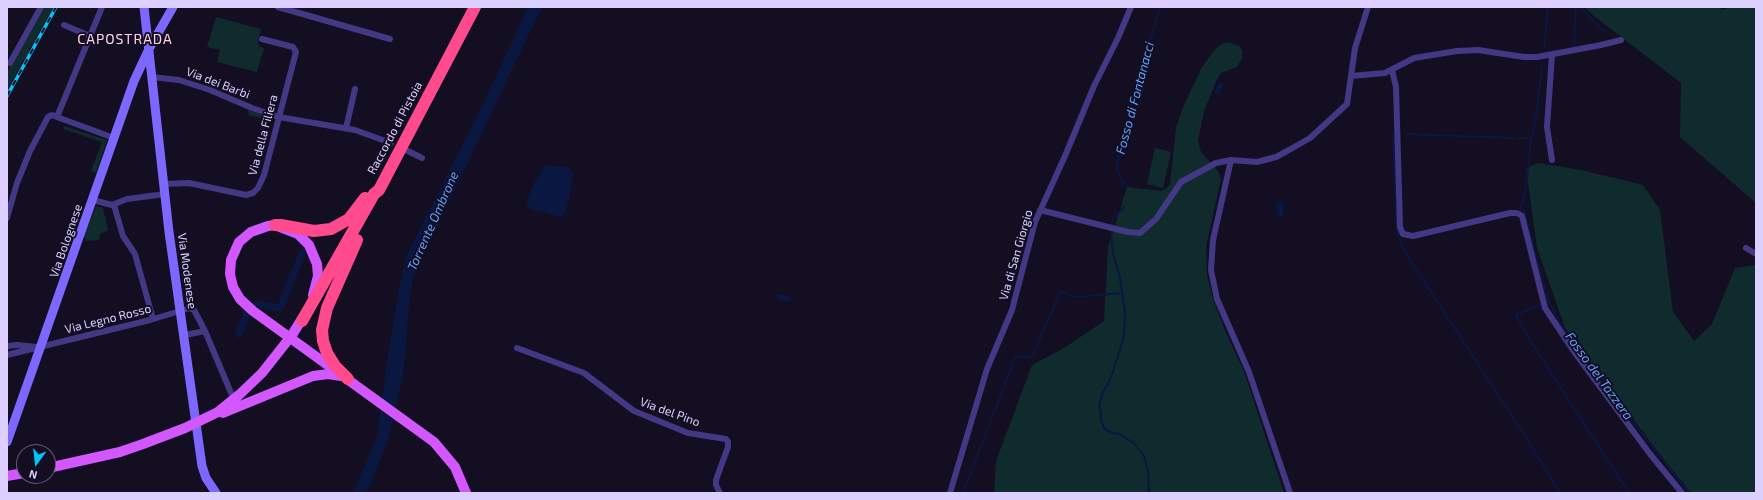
<!DOCTYPE html>
<style>
body{margin:0}
#map{position:relative;width:1763px;height:500px;overflow:hidden;background:#140e23;font-family:"Exo 2",sans-serif}
canvas{display:block}
.frame{position:absolute;inset:0;border:8px solid #dbd0ff;pointer-events:none}
.north{position:absolute;left:16px;top:444px;width:40px;height:40px;box-sizing:border-box;background:#140e23;border:1px solid #645c7b;border-radius:50%;rotate:195deg;font-size:11px;font-weight:700;line-height:16px;text-align:center;color:#dbd0ff}
.north::after{content:'';display:block;margin:auto;width:14px;height:18px;background:#00c5fb;clip-path:polygon(50% 0,100% 100%,50% 72%,0 100%)}
</style>
<div id="map">
<canvas width="1763" height="500"></canvas>
<div class="frame"></div>
<div class="north">N</div>
</div>
<script>
const ctx = document.querySelector('canvas').getContext('2d');
ctx.lineJoin = 'round';
function fill(path, color) { ctx.fillStyle = color; ctx.fill(path, 'evenodd'); }
const toPath = rows => new Path2D(rows.map(r => 'M' + r).join(''));
function stroke(path, color, width, dash) { ctx.strokeStyle = color; ctx.lineWidth = width; ctx.lineCap = dash ? 'butt' : 'round'; ctx.setLineDash(dash || []); ctx.stroke(path); }
function drawText(font, color, halo, rows, align = 'center') {
  ctx.font = font + ' "Exo 2",sans-serif'; ctx.lineWidth = 4; ctx.setLineDash([]); ctx.textBaseline = 'middle'; ctx.strokeStyle = halo; ctx.fillStyle = color; for (const [text, x, y, turn = 0] of rows) {
    ctx.save(); ctx.translate(x, y); ctx.rotate((+turn || 0) * Math.PI / 180); ctx.textAlign = isNaN(turn) ? turn : align; if (halo) ctx.strokeText(text, 0, 0); ctx.fillText(text, 0, 0); ctx.restore();
  }
}
fill(toPath([
 [43,7,53,7,7,90,7,73],
 [1585,7,1717,7,1723,10,1731,7,1756,7,1756,203,1680,137,1681,83,1594,16],
 [216,17,261,29,258,43,260,47,264,48,257,72,217,62,220,50,207,47],
 [1228,42,1239,46,1243,52,1242,58,1237,67,1221,73,1217,79,1204,111,1198,141,1201,152,1218,171,1221,179,1206,247,1207,275,1212,296,1226,333,1244,371,1284,493,994,493,996,461,1032,365,1064,348,1104,321,1108,248,1127,187,1162,191,1167,188,1170,184,1176,128,1183,107,1202,67,1216,48,1224,43],
 [248,110,273,118,272,122,249,115],
 [64,126,107,140,96,173,91,171,102,142,63,129],
 [1155,148,1171,152,1163,188,1147,184],
 [1538,163,1581,170,1643,185,1660,210,1673,312,1694,341,1712,324,1735,268,1756,265,1756,493,1691,493,1656,449,1565,328,1537,248,1526,168],
 [96,206,103,208,108,230,100,234,99,240,86,241,84,235]
]), '#102b2d');
fill(toPath([
 [528,7,542,7,413,278,410,294,404,371,387,444,368,489,365,493,353,493,377,436,388,354,401,279,406,257,483,104],
 [1219,82,1224,84,1219,95,1214,93],
 [546,165,567,167,573,172,573,178,566,212,561,217,531,209,526,206,534,183],
 [1283,202,1284,216,1278,216,1276,203],
 [778,294,790,296,789,302,777,300]
]), '#091741');
stroke(toPath([
 [1581,7,1597,25,1608,33],
 [1574,46,1576,7],
 [1544,48,1548,7],
 [1543,61,1535,124,1531,138,1526,189,1523,201,1519,208,1524,211,1548,300,1559,322,1572,343],
 [1393,134,1397,232,1403,249,1525,436,1560,493],
 [1405,134,1514,138],
 [1519,138,1531,139],
 [1128,186,1122,182,1117,169,1119,151,1125,134,1129,114,1160,7],
 [1123,208,1114,217,1111,224,1111,232,1113,253,1120,278,1125,312,1124,336,1114,369,1108,384,1102,394,1099,407,1101,413,1101,420,1104,428,1108,431,1121,435,1135,444,1144,456,1148,470,1149,493],
 [1549,301,1516,315,1526,334,1629,493],
 [1575,348,1689,493],
 [963,493,1015,358,1017,356,1028,358,1033,355,1060,292,1077,297,1122,293]
]), '#091741', 2);
stroke(toPath([
 [254,306,257,304,280,308,303,251],
 [239,334,247,313]
]), '#091741', 7);
stroke(toPath([
 [102,7,57,117,114,138],
 [278,7,390,39],
 [64,25,90,36],
 [1552,55,1547,127,1552,160],
 [10,63,41,7],
 [1392,70,1396,87,1400,227,1403,234,1413,236,1510,213,1517,213,1522,216,1545,308,1575,353,1650,454,1682,493],
 [1351,76,1385,73,1414,58,1457,51,1478,50,1524,57,1537,57,1601,45,1621,40],
 [152,77,179,80,210,90,252,108,279,117,355,130,391,143],
 [346,128,355,89],
 [404,149,422,158],
 [1231,160,1213,240,1211,270,1217,299,1249,372,1290,493],
 [164,184,189,183,246,195,253,193,258,188,264,175,296,52,293,47,262,39],
 [93,200,112,205,127,199,165,194],
 [114,205,123,236,135,254,153,319],
 [1040,210,1128,232,1140,233,1156,219,1181,182,1216,163,1231,160,1257,162,1276,157,1289,150,1310,138,1347,104,1355,48,1368,7],
 [7,218,17,183,30,151,48,117,52,115,57,117],
 [1746,248,1756,254],
 [185,335,205,331],
 [7,346,17,345,37,347],
 [517,348,584,373,634,411,688,433,726,439,728,442,728,447,716,480,716,485,720,493],
 [7,355,150,320,190,308,194,310,205,331,231,393],
 [950,493,987,369,1012,310,1035,222,1065,156,1094,86,1118,38,1131,7]
]), '#433883', 6);
stroke(toPath([
 [144,7,169,232,202,466,206,478,216,493],
 [7,442,134,81,149,49,173,7]
]), '#7c67ff', 9);
stroke(toPath([
 [313,295,318,276,317,264,309,245,298,234,275,225,268,226,251,232,239,242,231,260,230,274,233,287,240,299,253,311,434,442,455,467,466,493],
 [223,413,313,376,328,374,341,376],
 [48,468,120,452,143,444,185,428,218,412,239,395,262,373,292,335,305,314],
 [7,476,24,473]
]), '#d357ff', 10);
stroke(toPath([
 [275,225,281,225,314,231,331,229,349,219,365,198],
 [302,321,374,194,379,190,475,7],
 [348,379,335,366,327,353,323,341,322,330,327,308,357,240]
]), '#ff4b8d', 12);
const rail = toPath([
 [7,96,56,7]
]);
stroke(rail, '#00c5fb', 3.5);
stroke(rail, '#140e23', 2, [6]);
drawText('12px', '#dbd0ff', '#140e23', [
 ["Via dei Barbi",218,83,21],
 ["Raccordo di Pistoia",395,128,-62],
 ["Via della Filiera",263,135,-75],
 ["Via Bolognese",66,241,-71],
 ["Via di San Giorgio",1016,255,-74],
 ["Via Modenese",187,271,82],
 ["Via Legno Rosso",108,319,-14],
 ["Via del Pino",670,412,20]
]);
drawText('italic 13px', '#5ea2ff', '#140e23', [
 ["Fosso di Fontanacci",1135,98,-75],
 ["Torrente Ombrone",433,221,-66],
 ["Fosso del Tazzera",1599,376,54]
]);
ctx.letterSpacing = '1px';
drawText('14px', '#ffd2e9', '#140e23', [
 ["CAPOSTRADA",125,39]
]);
ctx.letterSpacing = '0px';
</script>
